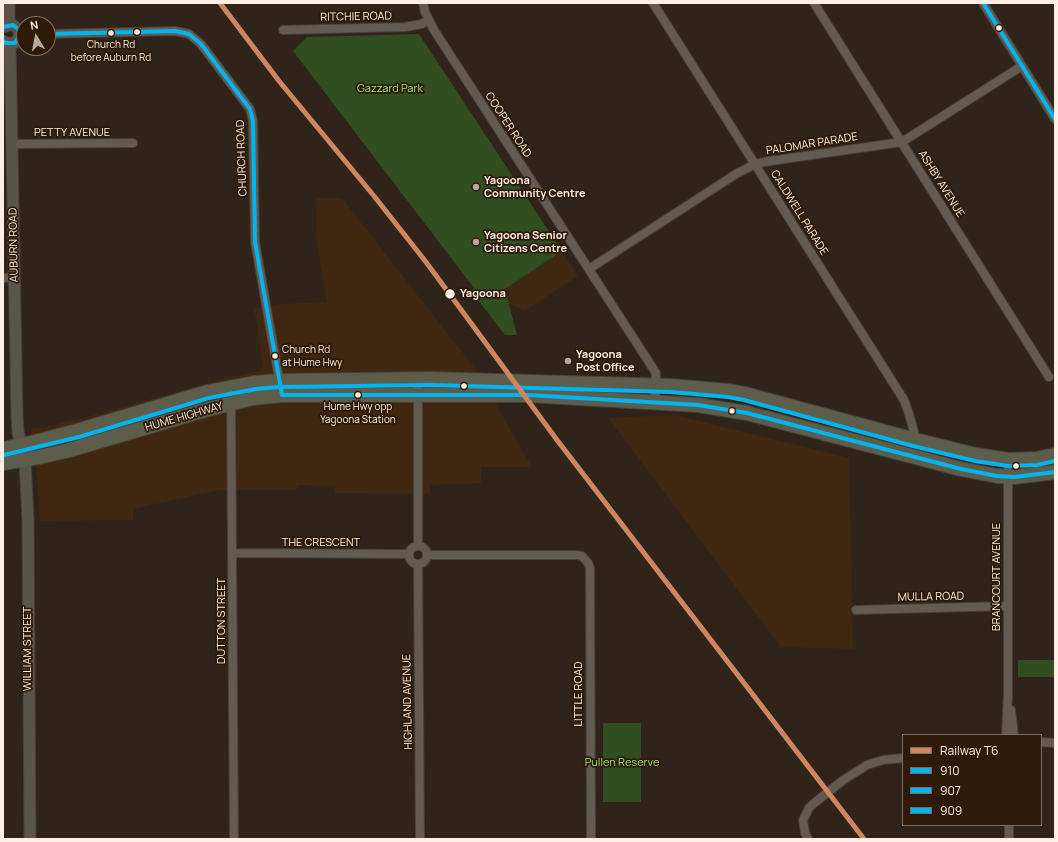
<!DOCTYPE html>
<style>
body{margin:0}
#map{position:relative;width:1058px;height:842px;overflow:hidden;background:#30241a;font-family:Manrope,sans-serif}
canvas{display:block}
.frame{position:absolute;inset:0;border:4px solid #fceee2;pointer-events:none}
.legend{position:absolute;left:902px;top:734px;width:140px;height:92px;box-sizing:border-box;background:#2e1a08;border:1px solid #806f5f;margin:0;padding:5px 7px;list-style:none;font-size:12px;color:#fceee2}
.legend li{display:flex;align-items:center;gap:8px;height:20px}
.legend b{width:20px;border:1px solid #806f5f}
.north{position:absolute;left:16px;top:16px;width:40px;height:40px;box-sizing:border-box;background:#2e1a08;border:1px solid #806f5f;border-radius:50%;rotate:350deg;font-size:11px;font-weight:700;line-height:16px;text-align:center;color:#fceee2}
.north::after{content:'';display:block;margin:auto;width:14px;height:18px;background:#b5a79c;clip-path:polygon(50% 0,100% 100%,50% 72%,0 100%)}
</style>
<div id="map">
<canvas width="1058" height="842"></canvas>
<div class="frame"></div>
<ul class="legend">
<li><b style="height:5px;background:#cf865e"></b>Railway T6</li>
<li><b style="height:5px;background:#00b5ef"></b>910</li>
<li><b style="height:5px;background:#00b5ef"></b>907</li>
<li><b style="height:5px;background:#00b5ef"></b>909</li>
</ul>
<div class="north">N</div>
</div>
<script>
const ctx = document.querySelector('canvas').getContext('2d');
ctx.lineJoin = 'round';
function fill(path, color) { ctx.fillStyle = color; ctx.fill(path, 'evenodd'); }
const toPath = rows => new Path2D(rows.map(r => 'M' + r).join(''));
function stroke(path, color, width, dash) { ctx.strokeStyle = color; ctx.lineWidth = width; ctx.lineCap = dash ? 'butt' : 'round'; ctx.setLineDash(dash || []); ctx.stroke(path); }
function drawText(font, color, halo, rows, align = 'center') {
  ctx.font = font + ' Manrope,sans-serif'; ctx.lineWidth = 3.5; ctx.setLineDash([]); ctx.textBaseline = 'middle'; ctx.strokeStyle = halo; ctx.fillStyle = color; for (const [text, x, y, turn = 0] of rows) {
    ctx.save(); ctx.translate(x, y); ctx.rotate((+turn || 0) * Math.PI / 180); ctx.textAlign = isNaN(turn) ? turn : align; if (halo) ctx.strokeText(text, 0, 0); ctx.fillText(text, 0, 0); ctx.restore();
  }
}
fill(toPath([
 [316,198,342,198,476,370,532,467,481,467,481,483,430,485,430,494,335,493,335,486,297,485,297,490,219,490,133,509,133,520,40,521,37,474,31,428,39,428,80,419,222,379,259,371,263,364,254,308,279,304,327,302,317,243],
 [562,251,578,276,525,311,509,303,505,289],
 [675,415,849,458,853,649,781,647,608,418]
]), '#402711');
fill(toPath([
 [419,34,562,251,505,289,517,335,505,335,471,291,474,288,293,51,307,37],
 [1018,660,1055,660,1055,677,1018,677],
 [603,723,641,723,641,802,603,802]
]), '#304e20');
const street = toPath([
 [423,3,425,12,434,30,656,373,655,402],
 [653,3,904,400,909,414,914,432,915,440],
 [814,3,1049,377],
 [983,3,1055,119],
 [283,30,405,27,422,24,428,20],
 [48,34,175,31,189,34,201,44,250,109,253,121,255,242,280,384],
 [12,144,133,143],
 [589,269,736,174,755,164,770,161,902,142,1022,66],
 [3,278,15,277],
 [231,403,234,839],
 '409 555a9 9 0 1 1 18 0a9 9 0 1 1-18 0Z',
 [418,546,418,379],
 [232,553,409,554],
 [427,555,577,555,582,556,588,563,590,568,591,839],
 [418,564,420,839],
 [856,610,1008,606],
 [1011,710,1014,735],
 [1006,735,1008,694,1008,460],
 [1041,742,1055,743],
 [1009,825,1009,839],
 [808,839,805,833,803,820,809,808,813,804,842,781,867,765,883,760,903,758]
]);
const secondary = toPath([
 [9,3,9,25],
 [3,27,9,25,13,25,18,29,20,34,18,39,15,43,6,43,3,41],
 [10,44,17,417,18,432,21,445],
 [25,460,28,520,30,839]
]);
const highway = toPath([
 [3,449,35,442,77,431,208,392,255,383,279,381,430,379,671,386,729,391,745,394,915,440,976,455,1008,460,1036,459,1055,455],
 [3,463,39,457,66,451,205,410,253,398,282,395,528,395,698,405,747,413,961,469,997,476,1014,477,1055,472]
]);
stroke(street, '#483f37', 10);
stroke(secondary, '#483f37', 13);
stroke(highway, '#483f37', 16);
stroke(street, '#635a52', 8);
stroke(secondary, '#5a544a', 11);
stroke(highway, '#5d5d4b', 14);
stroke(toPath([
 [3,27,13,25,18,29,20,34,15,43,6,43,3,41],
 [48,34,175,31,189,34,201,44,250,109,253,121,255,242,282,395,528,395,698,405,747,413,961,469,997,476,1014,477,1055,472]
]), '#00b5ef', 4);
stroke(toPath([
 [4,455,79,437,209,398,256,389,279,387,430,385,671,392,728,397,744,400,913,446,975,461,1008,466,1037,465,1055,461]
]), '#00b5ef', 4);
stroke(toPath([
 [983,3,1055,119]
]), '#00b5ef', 4);
stroke(toPath([
 [220,3,279,81,374,196,426,262,557,440,864,839]
]), '#cf865e', 5);
for (const [x, y, r, color] of [
 [999,28,3.5,"#fceee2"],
 [137,32,3.5,"#fceee2"],
 [111,33,3.5,"#fceee2"],
 [476,187,4,"#b5a79c"],
 [476,242,4,"#b5a79c"],
 [450,294,5.5,"#fceee2"],
 [275,356,3.5,"#fceee2"],
 [568,361,4,"#b5a79c"],
 [464,386,3.5,"#fceee2"],
 [358,395,3.5,"#fceee2"],
 [732,411,3.5,"#fceee2"],
 [1016,466,3.5,"#fceee2"]
]) { const dot = new Path2D(); dot.arc(x, y, r, 0, 2 * Math.PI); ctx.fillStyle = color; ctx.fill(dot); stroke(dot, '#2e1a08', 1.5); }
drawText('10px', '#fceee2', '#2e1a08', [
 ["Church Rd",111,45],
 ["before Auburn Rd",111,58],
 ["Church Rd",282,350,"left"],
 ["at Hume Hwy",282,363,"left"],
 ["Hume Hwy opp",358,407],
 ["Yagoona Station",358,420]
]);
drawText('11px', '#fceee2', '#2e1a08', [
 ["RITCHIE ROAD",356,17,-1],
 ["COOPER ROAD",508,125,57],
 ["PETTY AVENUE",72,133],
 ["PALOMAR PARADE",812,144,-9],
 ["CHURCH ROAD",242,158,-92],
 ["ASHBY AVENUE",941,184,58],
 ["CALDWELL PARADE",799,213,58],
 ["AUBURN ROAD",14,245,-91],
 ["HUME HIGHWAY",184,417,-16],
 ["THE CRESCENT",321,543],
 ["BRANCOURT AVENUE",997,577,-90],
 ["MULLA ROAD",931,597,-1],
 ["DUTTON STREET",222,621,-90],
 ["WILLIAM STREET",28,649,-90],
 ["LITTLE ROAD",579,694,-90],
 ["HIGHLAND AVENUE",408,702,-91]
]);
drawText('11px', '#9be77d', '#2e1a08', [
 ["Gazzard Park",390,89],
 ["Pullen Reserve",622,763]
]);
drawText('bold 11px', '#fceee2', '#2e1a08', [
 ["Yagoona",484,181],
 ["Community Centre",484,194],
 ["Yagoona Senior",484,236],
 ["Citizens Centre",484,249],
 ["Yagoona",576,355],
 ["Post Office",576,368]
], 'left');
drawText('bold 11px', '#fceee2', '#2e1a08', [
 ["Yagoona",460,294]
], 'left');
</script>
